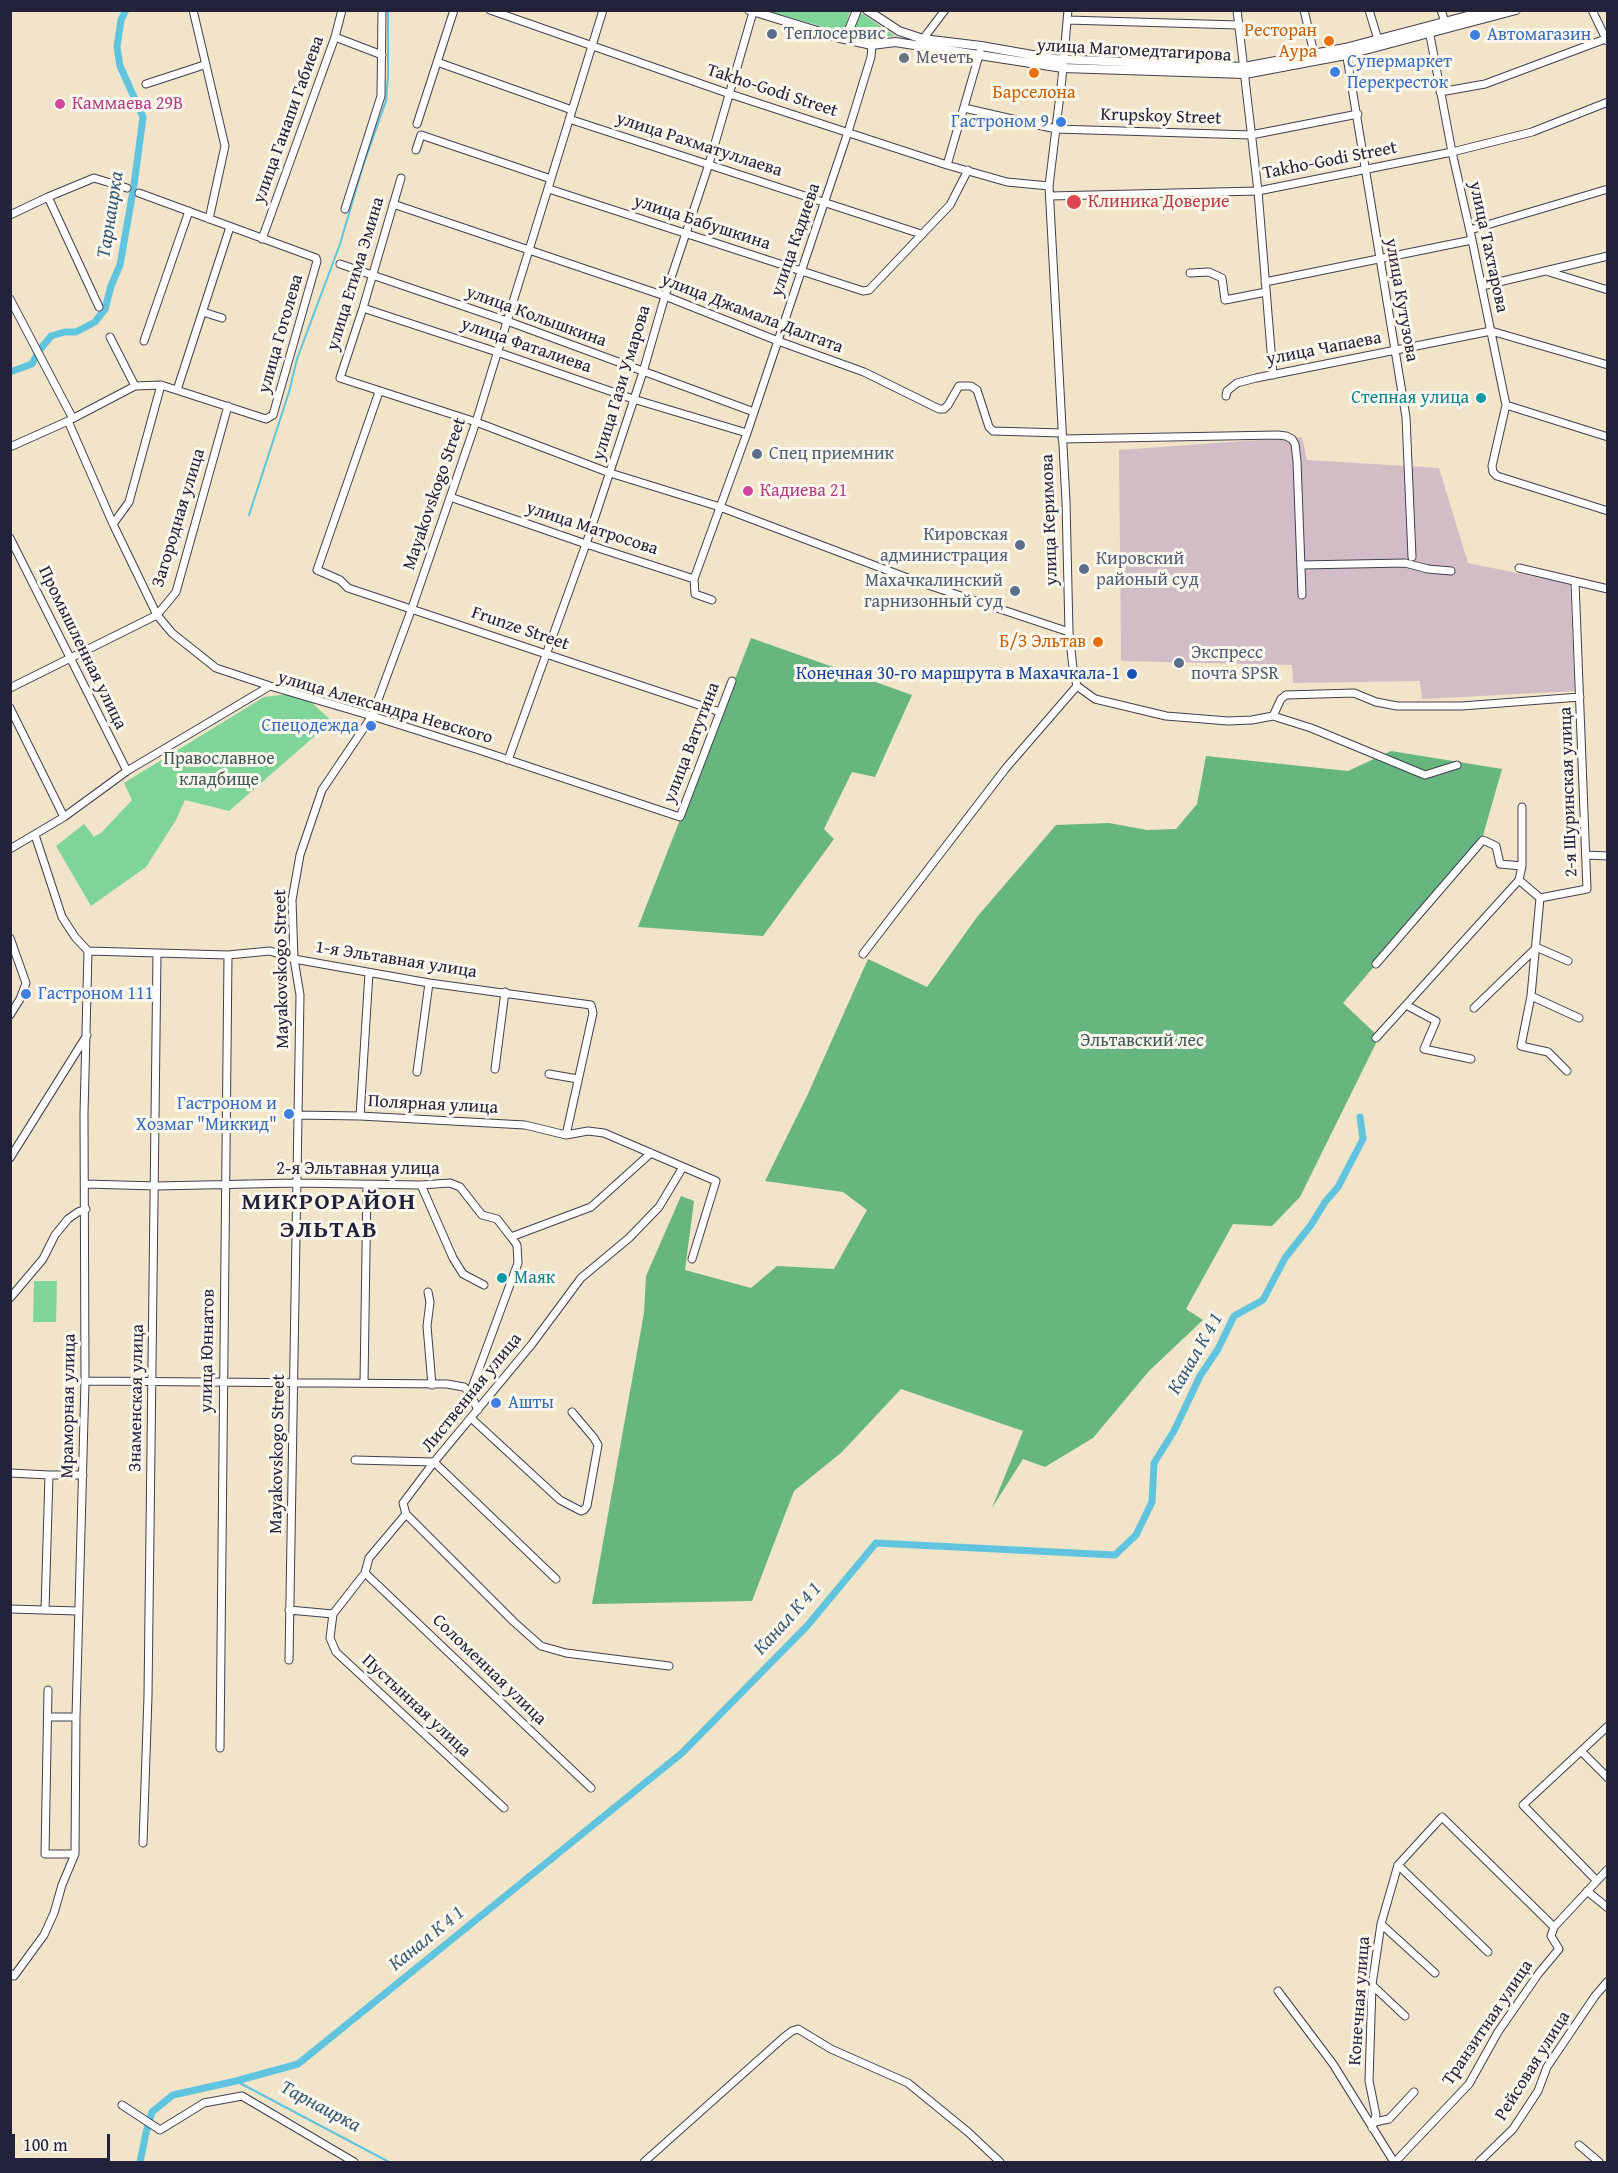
<!DOCTYPE html>
<meta charset="utf-8">
<style>
body{margin:0}
#map{position:relative;width:1618px;height:2173px;overflow:hidden;background:#f1e4c8;font-family:"Gentium Book Plus",serif}
canvas{display:block}
.frame{position:absolute;inset:0;border:12px solid #22223b;pointer-events:none}
.scale{position:absolute;left:12px;top:2134px;width:98px;height:27px;box-sizing:border-box;border:3px solid #22223b;border-top:0;padding-left:8px;font-size:18px;line-height:21px;white-space:nowrap;color:#22223b;-webkit-text-stroke:4px #fbf7ec;paint-order:stroke}
</style>
<div id="map">
<canvas width="1618" height="2173"></canvas>
<div class="frame"></div>
<div class="scale">100 m</div>
</div>
<script>
const ctx = document.querySelector('canvas').getContext('2d');
ctx.lineJoin = 'round';
function fill(path, color) { ctx.fillStyle = color; ctx.fill(path, 'evenodd'); }
const toPath = rows => new Path2D(rows.map(r => 'M' + r).join(''));
function stroke(path, color, width, dash) { ctx.strokeStyle = color; ctx.lineWidth = width; ctx.lineCap = dash ? 'butt' : 'round'; ctx.setLineDash(dash || []); ctx.stroke(path); }
function drawText(font, color, halo, rows, align = 'center') {
  ctx.font = font + ' "Gentium Book Plus",serif'; ctx.lineWidth = 6; ctx.setLineDash([]); ctx.textBaseline = 'middle'; ctx.strokeStyle = halo; ctx.fillStyle = color; for (const [text, x, y, turn = 0] of rows) {
    ctx.save(); ctx.translate(x, y); ctx.rotate((+turn || 0) * Math.PI / 180); ctx.textAlign = isNaN(turn) ? turn : align; if (halo) ctx.strokeText(text, 0, 0); ctx.fillText(text, 0, 0); ctx.restore();
  }
}
fill(toPath([
 [1302,437,1307,460,1439,468,1468,563,1570,584,1575,691,1422,699,1420,681,1293,683,1292,665,1121,661,1119,450]
]), '#d2bdc6');
fill(toPath([
 [768,11,850,10,850,11,845,28,837,31],
 [860,12,895,36,859,38,850,35],
 [289,694,311,702,332,721,229,811,185,800,176,820,146,867,91,906,56,846,84,824,94,837,102,832,132,800,124,783,264,697],
 [34,1281,57,1281,56,1322,33,1322]
]), '#7fd598');
fill(toPath([
 [751,638,912,695,875,777,852,772,824,829,834,839,763,936,638,927],
 [1391,751,1502,769,1482,839,1343,1003,1379,1037,1300,1197,1272,1226,1233,1224,1186,1309,1203,1320,1149,1371,1093,1438,1045,1467,1023,1459,992,1508,1023,1431,901,1389,842,1452,794,1491,752,1601,592,1604,644,1313,646,1276,681,1196,694,1201,685,1270,751,1288,777,1266,834,1269,867,1210,843,1192,765,1181,807,1096,868,959,927,987,977,917,1056,825,1109,823,1147,830,1176,829,1197,804,1206,756,1348,771]
]), '#67b680');
stroke(toPath([
 [249,515,289,392,297,359,340,244,363,166,386,101,388,76,388,10],
 [236,2081,389,2162]
]), '#60c4de', 2);
stroke(toPath([
 [10,372,32,364,39,351,51,336,65,332,76,332,95,322,105,309,111,286,120,265,134,185,143,117,120,66,117,47,121,20,126,10],
 [140,2162,146,2133,152,2112,173,2095,236,2081,298,2064,682,1753,807,1626,876,1543,1115,1555,1136,1535,1152,1502,1154,1463,1174,1431,1200,1376,1218,1349,1234,1316,1263,1300,1285,1258,1311,1225,1325,1202,1338,1187,1363,1139,1360,1117]
]), '#60c4de', 7);
const minor = toPath([
 [193,10,225,146,209,219],
 [490,10,730,94,947,165,1007,182,1049,186],
 [1237,10,1258,191,1273,375],
 [1304,10,1315,58],
 [1369,10,1379,43],
 [1441,10,1446,25],
 [1592,10,1607,41],
 [1067,20,1238,25],
 [1429,30,1452,152,1472,240,1506,405,1492,466,1493,472,1497,476,1608,511],
 [335,37,382,55],
 [923,39,945,10],
 [1346,51,1406,417,1412,557],
 [437,62,572,110],
 [146,84,204,65],
 [1440,92,1485,84,1608,38],
 [964,108,1056,129,1251,135,1358,114],
 [569,119,921,234],
 [417,124,454,10],
 [416,150,421,135,551,179],
 [947,165,980,52],
 [401,178,363,308,340,378,476,422,610,473,720,507,913,580,1069,632],
 [549,189,863,291,869,290,950,205,968,170],
 [1050,196,1258,191,1452,152,1532,132,1608,102],
 [48,197,99,307],
 [393,204,665,296,778,341,864,372,939,409,944,409,948,405,959,386,971,386,977,390,989,427,993,431,1062,433],
 [345,209,381,96,382,10],
 [10,215,48,197,94,178,127,188],
 [1470,230,1608,189],
 [262,239,335,37,342,10],
 [340,264,507,321,754,412],
 [1549,272,1608,290],
 [1190,273,1209,272,1222,278,1225,300,1266,292],
 [1265,282,1472,240],
 [1482,286,1608,256],
 [10,299,72,417],
 [363,308,497,352,633,399,747,433],
 [203,312,222,318],
 [110,337,135,386],
 [144,341,189,211],
 [177,390,230,227],
 [379,392,317,570,340,580,348,588,720,712],
 [1226,396,1227,391,1237,383,1256,378,1491,331,1608,365],
 [1506,405,1608,437],
 [68,421,113,524,157,615,172,633,216,668,270,686],
 [1062,439,1278,435,1286,436,1292,439,1295,444,1297,461,1302,595],
 [10,447,68,421,135,386,161,385,266,419,273,415,317,261,316,258,139,193],
 [450,497,586,544,694,579,695,594,712,600],
 [113,524,129,502,161,385],
 [10,538,127,771],
 [1301,565,1405,563,1428,569,1451,571],
 [1519,568,1608,589],
 [694,579,747,433,848,132,871,57,872,45],
 [1077,686,1095,699,1166,716,1228,721,1252,720,1273,716,1281,699,1286,695,1354,693,1376,702,1397,706,1462,706,1580,697],
 [10,688,157,615,176,592,228,406],
 [10,708,64,817],
 [1273,716,1311,728,1425,775,1457,765],
 [508,760,586,544,643,372,665,296,709,164,753,12],
 [1522,807,1522,866,1519,880,1540,898,1587,889,1575,582],
 [10,849,64,817,127,771,270,686,372,716,479,750,680,817,732,681],
 [1586,855,1608,856],
 [1540,898,1531,996,1521,1046,1548,1052,1567,1071],
 [10,938,26,983,20,999,10,1015],
 [1536,947,1568,961],
 [88,951,228,955,270,951,294,959,429,983,591,1005,593,1013,566,1135],
 [863,954,1006,768,1077,686,1073,668,1069,632,1066,501,1049,186,1062,78,1068,10],
 [1376,964,1483,840,1496,846,1500,864,1522,866],
 [1531,996,1579,1018],
 [1406,1005,1436,1021,1424,1049,1471,1059],
 [1474,1008,1535,949],
 [1376,1038,1519,880],
 [495,1069,505,992],
 [417,1072,429,983],
 [549,1074,578,1079],
 [297,1115,360,1116,525,1125,566,1135,588,1131,604,1133,716,1181,692,1259],
 [360,1116,369,973],
 [10,1158,87,1035],
 [86,1184,156,1186,296,1183,421,1185,450,1183,460,1187,482,1215,497,1219,511,1237,591,1207,651,1153],
 [421,1185,453,1258,463,1274,484,1285],
 [428,1292,430,1302,427,1326,432,1385],
 [10,1298,43,1259,55,1235,68,1219,78,1212,86,1209],
 [85,1381,447,1384,464,1387,470,1393,478,1410],
 [364,1383,367,1185],
 [470,1393,518,1263,517,1245,511,1237],
 [471,1418,560,1500,581,1511,584,1510,587,1506,598,1445,594,1438,572,1412],
 [355,1460,434,1462,556,1579],
 [10,1473,49,1475],
 [406,1514,514,1622,541,1646,566,1653,669,1666],
 [365,1573,591,1788],
 [10,1609,78,1611],
 [45,1610,49,1475,83,1475],
 [289,1610,333,1614,365,1573,369,1558,406,1514,403,1503,434,1462,532,1344,581,1278,629,1238,659,1207,683,1167],
 [333,1614,330,1638,336,1652,504,1808],
 [289,1660,300,995,294,959,292,900,300,855,322,790,372,716,412,608,476,422,603,10],
 [48,1690,45,1854,75,1854],
 [48,1717,76,1717],
 [220,1748,228,955],
 [1581,1751,1608,1778],
 [143,1843,148,1696,157,953],
 [1398,1865,1488,1952],
 [1597,1881,1523,1805,1608,1726],
 [1587,1891,1608,1908],
 [1381,1924,1435,1973],
 [10,1973,14,1976,44,1935,54,1913,62,1885,75,1854,76,1717,85,1381,84,1114,88,951,75,937,62,917,35,835],
 [1372,1985,1405,2016],
 [1278,1991,1333,2064,1394,2162],
 [122,2105,160,2130,204,2103,242,2096,354,2162],
 [1375,2122,1389,2119,1414,2092],
 [1372,2128,1376,2115,1369,2081,1372,1985,1381,1924,1398,1865,1442,1817,1554,1927],
 [1579,2145,1599,2162],
 [644,2162,783,2038,792,2031,798,2029,831,2049,908,2083,968,2132,1000,2162],
 [1395,2162,1469,2084,1498,2032,1539,1973,1559,1949,1551,1936,1554,1927,1608,1869],
 [1479,2162,1513,2129,1538,2091,1547,2067,1595,1996,1608,1981]
]);
const major = toPath([
 [749,10,840,38,872,45,895,42,1063,68,1245,74,1346,55,1516,10],
 [867,10,899,31,923,39,981,46,1055,59,1244,67,1345,48,1490,10],
 [840,38,849,30,857,10]
]);
stroke(minor, '#413f50', 9);
stroke(major, '#413f50', 10);
stroke(minor, '#fff', 7);
stroke(major, '#fff', 8);
for (const [x, y, r, color] of [
 [772,34,6,"#5c6f8a"],
 [1475,35,6,"#3f7fe0"],
 [1329,41,6,"#e8710a"],
 [904,58,6,"#6b7280"],
 [1335,72,6,"#3f7fe0"],
 [1034,73,6,"#e8710a"],
 [60,104,6,"#d1479c"],
 [1061,122,6,"#3f7fe0"],
 [1074,202,8,"#e0444e"],
 [1481,398,6,"#0f9aa8"],
 [757,454,6,"#5c6f8a"],
 [748,491,6,"#d1479c"],
 [1020,545,6,"#5c6f8a"],
 [1084,569,6,"#5c6f8a"],
 [1015,591,6,"#5c6f8a"],
 [1098,642,6,"#e8710a"],
 [1179,663,6,"#5c6f8a"],
 [1132,674,6,"#1a4fb4"],
 [371,726,6,"#3f7fe0"],
 [26,994,6,"#3f7fe0"],
 [289,1114,6,"#3f7fe0"],
 [502,1278,6,"#0f9aa8"],
 [496,1403,6,"#3f7fe0"]
]) { const dot = new Path2D(); dot.arc(x, y, r, 0, 2 * Math.PI); ctx.fillStyle = color; ctx.fill(dot); stroke(dot, '#fbf7ec', 2); }
drawText('18px', '#c56008', '#fbf7ec', [
 ["Ресторан",1317,31],
 ["Аура",1317,52],
 ["Барселона",1034,93,"center"],
 ["Б/З Эльтав",1086,642]
], 'right');
drawText('18px', '#4e5e75', '#fbf7ec', [
 ["Теплосервис",784,34],
 ["Спец приемник",769,454],
 ["Кировская",1008,535,"right"],
 ["администрация",1008,556,"right"],
 ["Кировский",1096,559],
 ["районый суд",1096,580],
 ["Махачкалинский",1003,581,"right"],
 ["гарнизонный суд",1003,602,"right"],
 ["Экспресс",1191,653],
 ["почта SPSR",1191,674]
], 'left');
drawText('18px', '#366cbe', '#fbf7ec', [
 ["Автомагазин",1487,35],
 ["Супермаркет",1347,62],
 ["Перекресток",1347,83],
 ["Гастроном 9",1049,122,"right"],
 ["Спецодежда",359,726,"right"],
 ["Гастроном 111",38,994],
 ["Гастроном и",277,1104,"right"],
 ["Хозмаг \"Миккид\"",277,1125,"right"],
 ["Ашты",508,1403]
], 'left');
drawText('18px', '#22223b', '#fbf7ec', [
 ["улица Магомедтагирова",1134,51,3],
 ["Takho-Godi Street",772,91,18],
 ["Krupskoy Street",1161,117,2],
 ["улица Ганапи Габиева",289,120,-70],
 ["улица Рахматуллаева",699,145,18],
 ["Takho-Godi Street",1330,161,-11],
 ["улица Бабушкина",702,223,18],
 ["улица Кадиева",796,240,-71],
 ["улица Тахтарова",1488,247,78],
 ["улица Етима Эмина",356,274,-73],
 ["улица Кутузова",1401,300,80],
 ["улица Джамала Далгата",752,314,21],
 ["улица Колышкина",536,317,20],
 ["улица Гоголева",281,334,-74],
 ["улица Фаталиева",526,346,19],
 ["улица Чапаева",1324,349,-11],
 ["улица Гази Умарова",622,383,-73],
 ["Mayakovskogo Street",435,494,-71],
 ["Загородная улица",179,518,-73],
 ["улица Керимова",1050,520,-92],
 ["улица Матросова",592,529,18],
 ["Frunze Street",520,629,19],
 ["Промышленная улица",82,648,64],
 ["улица Александра Невского",385,708,16],
 ["улица Ватутина",692,743,-69],
 ["2-я Шуринская улица",1569,792,-92],
 ["1-я Эльтавная улица",396,960,9],
 ["Mayakovskogo Street",282,969,-91],
 ["Полярная улица",433,1105,3],
 ["2-я Эльтавная улица",358,1169],
 ["улица Юннатов",208,1351,-89],
 ["Лиственная улица",472,1393,-51],
 ["Знаменская улица",137,1398,-89],
 ["Мраморная улица",69,1406,-89],
 ["Mayakovskogo Street",278,1454,-89],
 ["Соломенная улица",489,1670,44],
 ["Пустынная улица",416,1706,43],
 ["Конечная улица",1360,2001,-86],
 ["Транзитная улица",1488,2023,-56],
 ["Рейсовая улица",1533,2066,-58]
]);
drawText('18px', '#5b616d', '#fbf7ec', [
 ["Мечеть",916,58]
], 'left');
drawText('18px', '#b23c85', '#fbf7ec', [
 ["Каммаева 29В",72,104],
 ["Кадиева 21",760,491]
], 'left');
drawText('18px', '#be3a42', '#fbf7ec', [
 ["Клиника Доверие",1088,202]
], 'left');
drawText('18px', '#0d838f', '#fbf7ec', [
 ["Степная улица",1469,398],
 ["Маяк",514,1278,"left"]
], 'right');
drawText('18px', '#164399', '#fbf7ec', [
 ["Конечная 30-го маршрута в Махачкала-1",1120,674]
], 'right');
drawText('18px', '#3e5857', '#fbf7ec', [
 ["Православное",219,759],
 ["кладбище",219,780],
 ["Эльтавский лес",1142,1041]
]);
drawText('italic 20px', '#385b74', '#fbf7ec', [
 ["Тарнаирка",111,215,-81],
 ["Канал К 4 1",1196,1354,-60],
 ["Канал К 4 1",788,1619,-48],
 ["Канал К 4 1",427,1939,-39],
 ["Тарнаирка",320,2107,28]
]);
ctx.letterSpacing = '1.5px';
drawText('bold 24px', '#22223b', '#fbf7ec', [
 ["МИКРОРАЙОН",329,1203],
 ["ЭЛЬТАВ",329,1231]
]);
ctx.letterSpacing = '0px';
</script>
